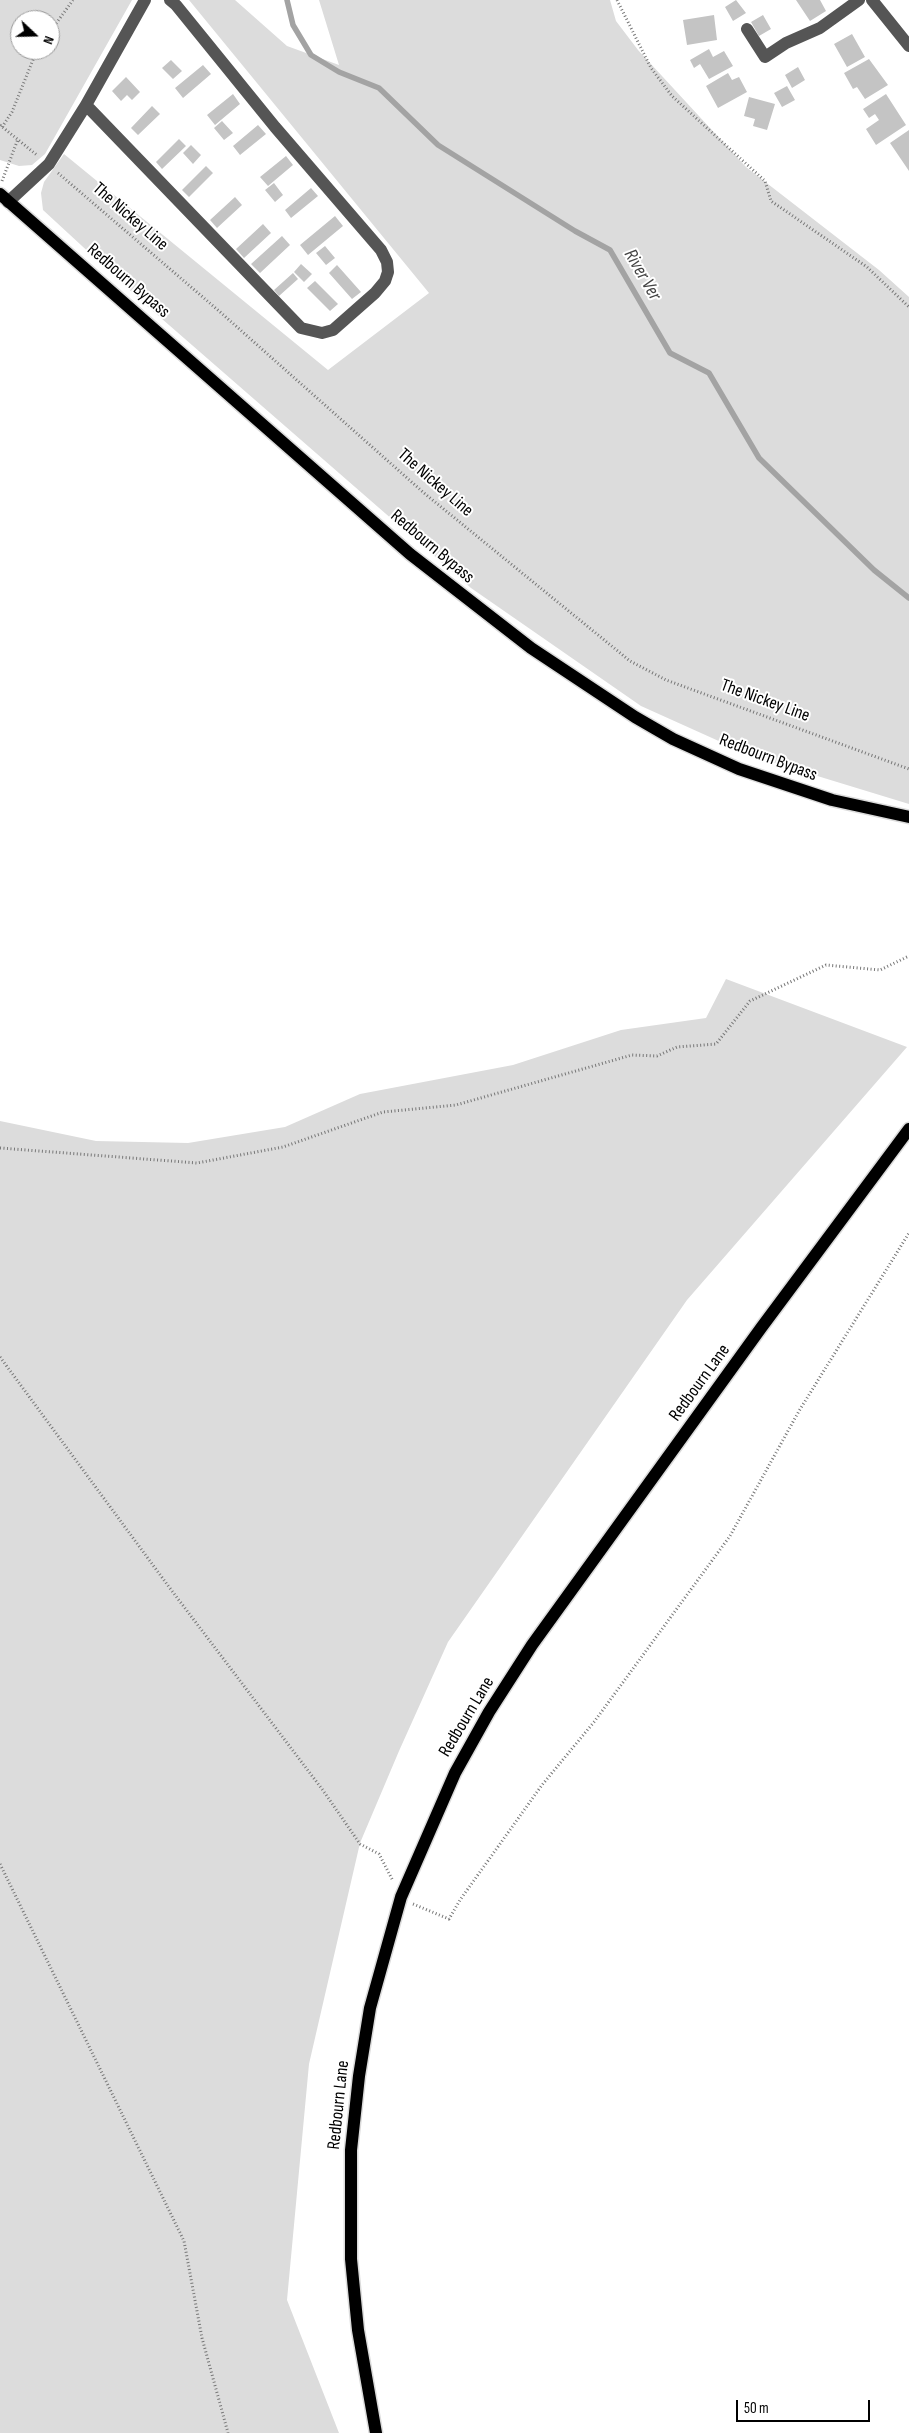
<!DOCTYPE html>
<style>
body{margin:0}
#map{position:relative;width:909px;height:2433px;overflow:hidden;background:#fff;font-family:"Sofia Sans Condensed",sans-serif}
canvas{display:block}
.north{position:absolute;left:10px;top:10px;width:50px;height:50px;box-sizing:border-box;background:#fff;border:1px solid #999;border-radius:50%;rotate:111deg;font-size:14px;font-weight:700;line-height:20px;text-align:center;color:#000}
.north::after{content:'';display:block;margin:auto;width:18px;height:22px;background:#000;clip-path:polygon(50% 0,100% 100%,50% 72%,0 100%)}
.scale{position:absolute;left:736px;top:2400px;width:134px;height:22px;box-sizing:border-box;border:2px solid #000;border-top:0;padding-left:6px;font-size:15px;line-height:18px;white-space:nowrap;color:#000;-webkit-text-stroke:4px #fff;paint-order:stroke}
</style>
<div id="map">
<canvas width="909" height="2433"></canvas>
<div class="north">N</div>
<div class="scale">50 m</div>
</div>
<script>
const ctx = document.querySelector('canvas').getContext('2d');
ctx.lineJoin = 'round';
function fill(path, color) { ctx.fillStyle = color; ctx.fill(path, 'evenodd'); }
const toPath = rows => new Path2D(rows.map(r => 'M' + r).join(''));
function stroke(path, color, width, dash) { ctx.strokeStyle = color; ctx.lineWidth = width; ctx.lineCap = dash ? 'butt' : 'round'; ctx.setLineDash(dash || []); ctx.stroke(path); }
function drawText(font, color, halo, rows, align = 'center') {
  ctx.font = font + ' "Sofia Sans Condensed",sans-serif'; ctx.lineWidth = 4; ctx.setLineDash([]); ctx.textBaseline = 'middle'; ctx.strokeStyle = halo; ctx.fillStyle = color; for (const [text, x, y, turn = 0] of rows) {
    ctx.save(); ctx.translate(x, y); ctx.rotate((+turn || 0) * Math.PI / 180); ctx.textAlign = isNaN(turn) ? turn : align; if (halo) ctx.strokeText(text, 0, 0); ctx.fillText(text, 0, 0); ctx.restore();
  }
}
fill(toPath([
 [0,0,132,0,45,154,32,165,19,166,0,160],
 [20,20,50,20,50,50,20,50],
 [189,0,235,0,287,46,339,65,319,0,610,0,616,21,638,50,746,167,879,270,909,297,909,804,752,756,641,706,471,588,146,305,43,210,41,193,44,182,64,154,328,370,429,293],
 [726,979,907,1047,687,1300,448,1642,399,1751,360,1843,309,2064,287,2300,339,2433,0,2433,0,1121,96,1141,188,1143,285,1127,360,1094,513,1065,621,1030,706,1018]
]), '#dcdcdc');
stroke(toPath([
 [287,0,293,25,311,55,339,72,379,88,438,145,575,231,610,250,670,353,709,373,759,458,874,570,909,598]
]), '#a3a3a3', 5.5);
fill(toPath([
 [736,0,746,13,733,21,725,7],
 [796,0,820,0,826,11,810,21],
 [714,15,717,40,687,45,683,20],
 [763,15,771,29,759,36,751,22],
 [852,34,865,57,847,67,834,44],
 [709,49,713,57,724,51,733,66,709,79,700,64,694,68,690,60],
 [869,59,888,85,865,99,857,87,853,89,844,73],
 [171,60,182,71,173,79,162,68],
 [203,65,211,74,183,98,175,88],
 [798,67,805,80,792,88,785,75],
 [728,73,732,80,739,77,747,92,718,108,706,86],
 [126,77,140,92,132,100,127,95,121,101,112,91],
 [787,86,795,100,782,107,774,93],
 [233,94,240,104,215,125,207,115],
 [886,94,906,125,876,145,866,129,879,120,875,114,869,118,863,109],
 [749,97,775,104,767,130,753,126,755,119,744,116],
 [152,106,160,114,138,135,131,128],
 [222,121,233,133,224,140,214,128],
 [258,125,266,134,240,155,233,146],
 [909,130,909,171,890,143],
 [179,139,186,146,162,169,156,162],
 [191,145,201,155,193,164,183,153],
 [286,156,293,165,268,186,260,177],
 [206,166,213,173,189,197,182,190],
 [274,183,283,195,275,202,265,190],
 [311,188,318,196,291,218,285,210],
 [235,197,242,205,217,228,210,220],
 [335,216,343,226,308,255,300,245],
 [263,224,271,233,244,258,236,249],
 [282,236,290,245,260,273,251,264],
 [325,246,335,258,326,265,316,253],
 [301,264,312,274,304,282,294,272],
 [337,265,361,292,352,299,329,273],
 [293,273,298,279,279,296,274,290],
 [315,281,338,304,330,311,307,288]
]), '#c4c4c4');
const major = toPath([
 [0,194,410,554,531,648,635,717,673,739,739,769,832,800,909,817],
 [376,2433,358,2330,351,2259,351,2150,359,2076,370,2008,401,1897,455,1773,489,1712,532,1645,761,1328,909,1129]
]);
stroke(major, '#dbdbdb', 15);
stroke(toPath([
 [617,0,651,68,672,96,765,181,771,201,867,267,909,307],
 [50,32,73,0],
 [0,125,38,156],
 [2,127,12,112,37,50],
 [58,173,219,311,424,493,630,661,666,680,909,769],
 [2,181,18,139],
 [0,1148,197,1163,283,1147,383,1112,456,1105,632,1055,657,1056,677,1047,716,1044,750,1001,826,965,880,970,909,956],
 [0,1357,172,1591,322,1789,360,1844,379,1854,393,1881],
 [0,1864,184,2241,202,2338,228,2433],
 [413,1904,449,1919,460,1900,542,1785,594,1722,730,1536,799,1411,909,1233]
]), '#777', 3, [1, 2.5]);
stroke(toPath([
 [872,0,909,46],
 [747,29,765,57,786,43,820,28,859,0],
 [86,105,301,328,322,333,333,330,375,293,385,281,388,272,387,262,381,250,275,127,176,5,170,0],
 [8,202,49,164,86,105,145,0]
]), '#555', 12);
stroke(major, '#000', 12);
drawText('18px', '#000', '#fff', [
 ["The Nickey Line",130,217,41],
 ["Redbourn Bypass",128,281,41],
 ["The Nickey Line",435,483,41],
 ["Redbourn Bypass",432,547,40],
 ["The Nickey Line",765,701,20],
 ["Redbourn Bypass",768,758,21],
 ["Redbourn Lane",700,1383,-54],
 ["Redbourn Lane",467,1717,-59],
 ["Redbourn Lane",339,2105,-84]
]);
drawText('italic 19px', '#444', '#fff', [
 ["River Ver",642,275,60]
]);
</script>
